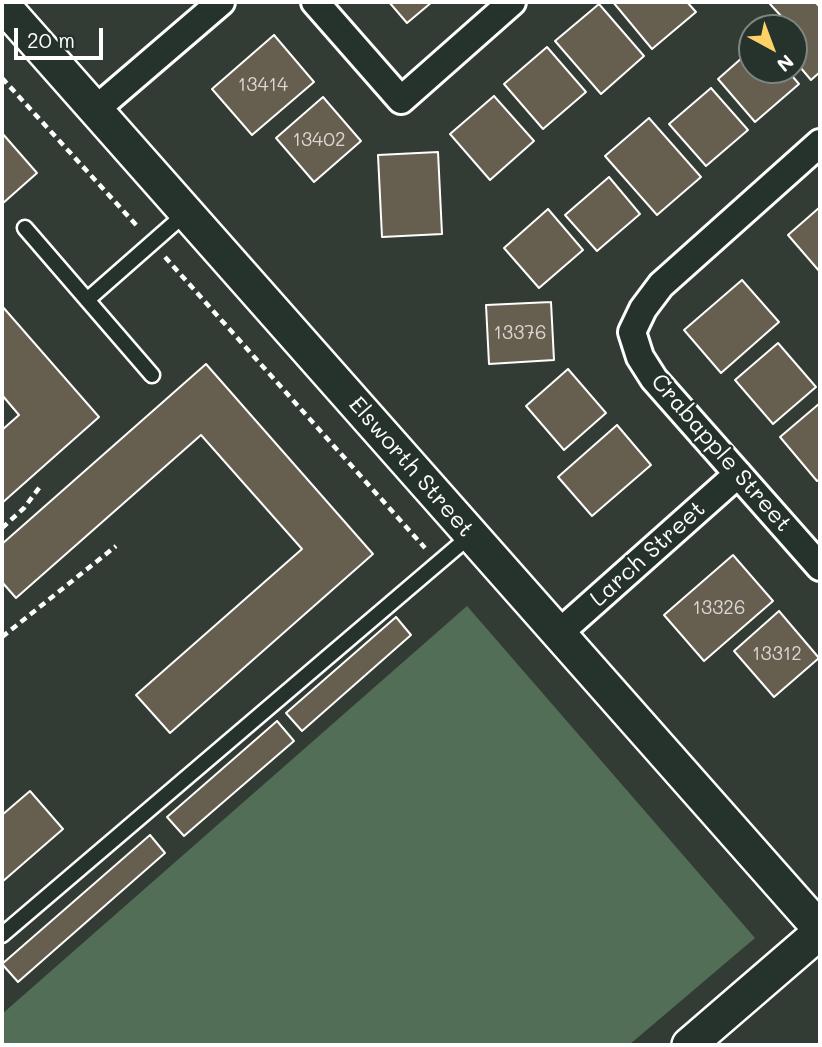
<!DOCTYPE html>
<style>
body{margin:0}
#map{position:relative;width:822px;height:1047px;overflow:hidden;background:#333c34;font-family:Mali,sans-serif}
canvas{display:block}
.frame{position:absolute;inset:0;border:4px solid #fff;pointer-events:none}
.north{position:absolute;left:738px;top:14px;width:70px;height:70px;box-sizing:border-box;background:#26332d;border:2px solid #7d8581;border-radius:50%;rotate:139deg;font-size:19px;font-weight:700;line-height:28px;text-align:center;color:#fff}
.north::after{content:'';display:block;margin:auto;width:24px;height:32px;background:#ffd166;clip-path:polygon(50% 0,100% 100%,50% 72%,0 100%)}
.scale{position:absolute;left:14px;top:28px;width:89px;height:32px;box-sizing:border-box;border:4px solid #fff;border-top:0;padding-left:9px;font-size:21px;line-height:24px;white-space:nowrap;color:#fff;-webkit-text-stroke:5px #26332d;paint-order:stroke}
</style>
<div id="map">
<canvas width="822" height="1047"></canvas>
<div class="frame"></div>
<div class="north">N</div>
<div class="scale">20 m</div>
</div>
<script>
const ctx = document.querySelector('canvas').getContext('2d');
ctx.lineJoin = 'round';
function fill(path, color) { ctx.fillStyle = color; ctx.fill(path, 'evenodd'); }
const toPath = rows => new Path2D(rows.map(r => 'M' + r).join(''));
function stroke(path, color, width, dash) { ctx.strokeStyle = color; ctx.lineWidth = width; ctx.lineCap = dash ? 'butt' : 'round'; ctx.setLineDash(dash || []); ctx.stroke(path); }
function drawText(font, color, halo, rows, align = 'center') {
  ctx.font = font + ' Mali,sans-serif'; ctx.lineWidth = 5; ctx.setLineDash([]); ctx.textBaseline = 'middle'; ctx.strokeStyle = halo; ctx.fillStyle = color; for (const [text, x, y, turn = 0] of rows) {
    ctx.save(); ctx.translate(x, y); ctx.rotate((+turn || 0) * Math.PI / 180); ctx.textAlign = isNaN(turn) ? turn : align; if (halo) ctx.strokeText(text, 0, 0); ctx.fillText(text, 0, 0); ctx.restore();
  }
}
fill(toPath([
 [467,606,755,938,629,1045,2,1045,2,1014]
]), '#526e56');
const building = toPath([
 [389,2,432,2,407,23,389,2],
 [613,2,687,2,696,12,652,49,613,2],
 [773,2,815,2,820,7,820,72,811,80,794,60,794,28,769,28,782,17,770,4,773,2],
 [599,4,644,56,601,94,555,41,599,4],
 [274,35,314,82,252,135,212,89,274,35],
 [547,47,586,92,543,129,504,84,547,47],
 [752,49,752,70,787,70,799,84,755,122,718,79,752,49],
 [711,88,748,130,706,166,669,124,711,88],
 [494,96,534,141,490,180,450,134,494,96],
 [323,97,361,141,314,182,276,138,323,97],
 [649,118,701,177,657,215,605,156,649,118],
 [2,133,37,173,2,204,2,133],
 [438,152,442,234,382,237,378,155,438,152],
 [609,177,640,214,597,251,565,215,609,177],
 [820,207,820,272,788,235,820,207],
 [548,209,583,250,539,288,504,248,548,209],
 [742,280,779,322,721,373,684,330,742,280],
 [551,302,554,360,489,364,486,305,551,302],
 [2,306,99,417,2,503,2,430,19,415,2,395,2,306],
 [778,343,816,387,773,424,735,380,778,343],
 [206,364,373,554,170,733,136,695,302,549,201,435,16,598,2,582,2,544,206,364],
 [568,369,606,413,564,450,526,406,568,369],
 [820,403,820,479,817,481,780,437,820,403],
 [617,425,651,465,592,516,558,477,617,425],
 [733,555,773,601,704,661,664,615,733,555],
 [779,611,819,658,774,697,734,651,779,611],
 [396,617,411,635,302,731,286,713,396,617],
 [277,721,294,741,184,836,167,817,277,721],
 [30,791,63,829,2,882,2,815,30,791],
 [150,835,165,853,18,982,2,964,150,835]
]);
fill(building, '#665f4f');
stroke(building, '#fff', 2);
const service = toPath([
 [25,228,152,375],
 [87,300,186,213],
 [2,935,471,535]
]);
const minor = toPath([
 [315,2,401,100,512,2],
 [95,110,221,2],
 [820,143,661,285,643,309,632,332,640,357,654,379,820,567],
 [558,634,738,474]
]);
const tertiary = toPath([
 [2,4,820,929],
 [689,1045,820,932]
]);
stroke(service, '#fff', 19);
stroke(minor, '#fff', 32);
stroke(tertiary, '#fff', 38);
stroke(toPath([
 [2,78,138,227],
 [165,257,425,548],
 [2,528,24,508,42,484],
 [2,637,116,546]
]), '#fff', 4.5, [7, 5]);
stroke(service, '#26332d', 14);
stroke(minor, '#26332d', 26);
stroke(tertiary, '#26332d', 33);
drawText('19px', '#d9d7d3', null, [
 ["13414",263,85],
 ["13402",319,140],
 ["13376",520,333],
 ["13326",719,608],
 ["13312",777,654]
]);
drawText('23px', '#fff', '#26332d', [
 ["Crabapple Street",721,453,49],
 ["Elsworth Street",411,467,49],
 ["Larch Street",648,554,-42]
]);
</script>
